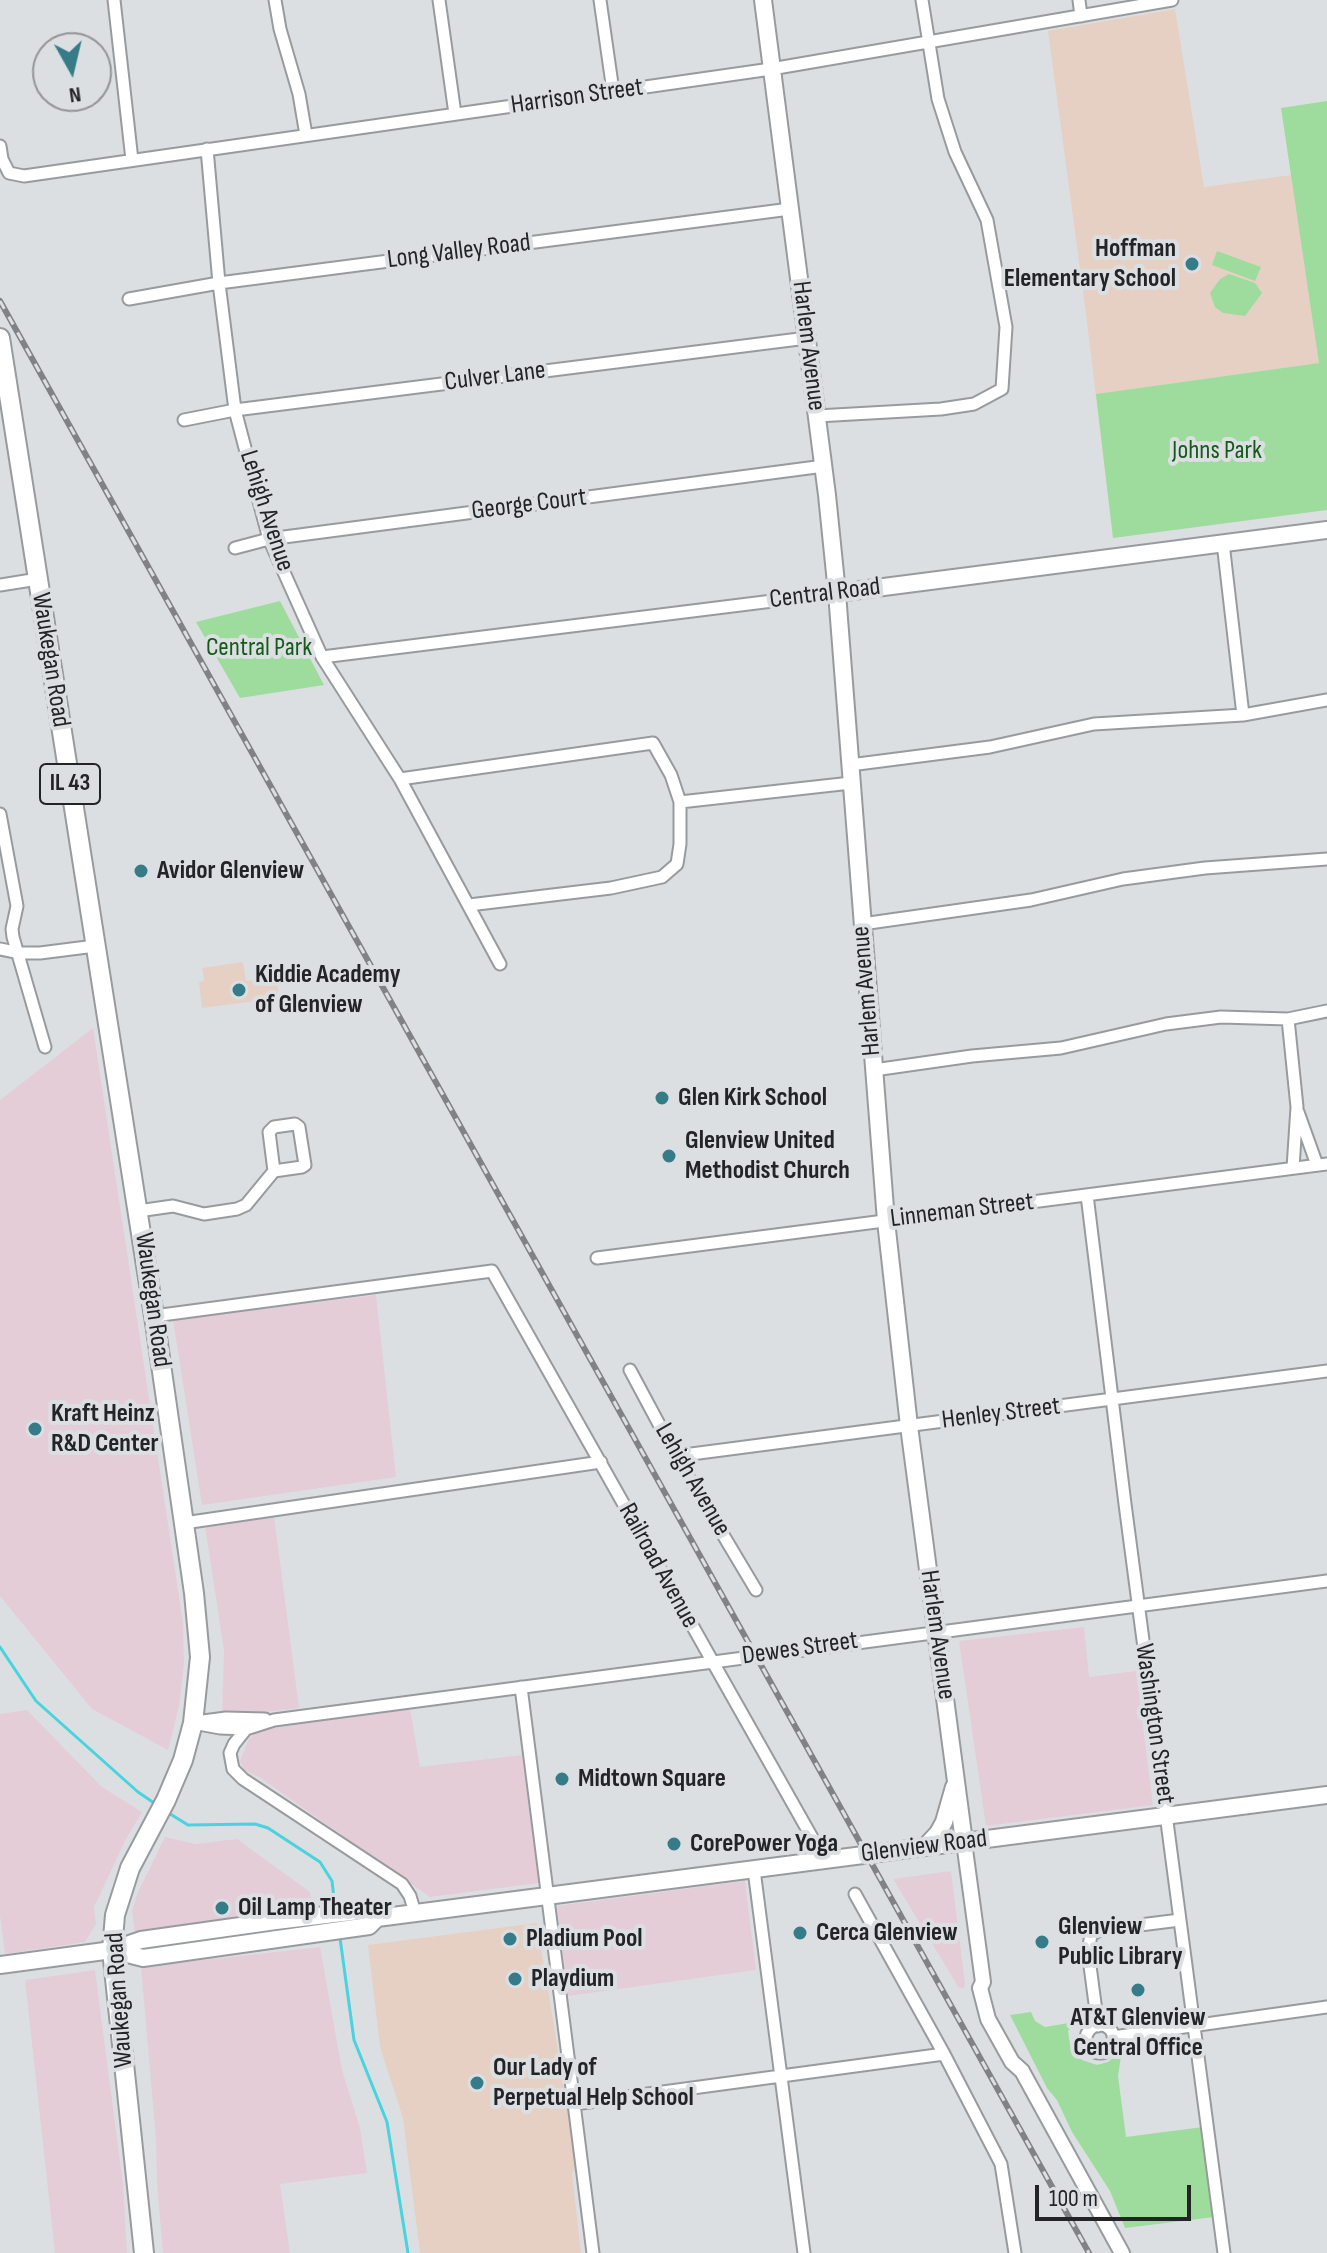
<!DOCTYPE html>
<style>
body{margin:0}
#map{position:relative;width:1327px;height:2253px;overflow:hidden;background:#dcdfe2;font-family:"Sofia Sans Condensed",sans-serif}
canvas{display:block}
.north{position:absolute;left:32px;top:32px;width:80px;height:80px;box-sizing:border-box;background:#dcdfe2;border:2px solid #929496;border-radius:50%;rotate:172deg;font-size:22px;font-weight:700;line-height:32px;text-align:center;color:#232425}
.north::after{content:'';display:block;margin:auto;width:28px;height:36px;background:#367b88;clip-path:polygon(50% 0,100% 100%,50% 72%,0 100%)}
.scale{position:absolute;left:1035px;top:2185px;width:156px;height:36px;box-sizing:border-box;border:4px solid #232425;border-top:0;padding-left:10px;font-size:24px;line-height:28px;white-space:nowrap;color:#232425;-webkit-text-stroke:6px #dcdfe2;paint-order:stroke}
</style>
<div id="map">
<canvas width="1327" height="2253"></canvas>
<div class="north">N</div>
<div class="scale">100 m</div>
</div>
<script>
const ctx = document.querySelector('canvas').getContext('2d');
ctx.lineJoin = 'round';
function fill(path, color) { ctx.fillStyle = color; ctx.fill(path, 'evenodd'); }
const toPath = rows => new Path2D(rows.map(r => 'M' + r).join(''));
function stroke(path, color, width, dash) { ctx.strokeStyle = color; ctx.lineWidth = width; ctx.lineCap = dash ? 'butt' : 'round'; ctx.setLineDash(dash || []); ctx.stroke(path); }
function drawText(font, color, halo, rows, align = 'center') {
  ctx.font = font + ' "Sofia Sans Condensed",sans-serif'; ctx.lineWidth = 8; ctx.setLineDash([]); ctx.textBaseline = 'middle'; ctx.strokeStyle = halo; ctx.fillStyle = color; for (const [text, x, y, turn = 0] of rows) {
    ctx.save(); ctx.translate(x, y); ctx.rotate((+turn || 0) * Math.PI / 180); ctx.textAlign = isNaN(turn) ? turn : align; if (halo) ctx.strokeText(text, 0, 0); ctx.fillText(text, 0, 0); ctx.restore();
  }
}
fill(toPath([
 [93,1028,183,1623,184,1664,179,1706,168,1750,92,1709,0,1596,0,1100],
 [376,1295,396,1477,202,1505,173,1320],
 [274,1516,299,1708,222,1717,224,1651,205,1526],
 [1084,1627,1089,1677,1136,1671,1153,1805,986,1826,959,1641],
 [410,1708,420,1767,522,1755,539,1883,430,1897,259,1777,244,1770,240,1761,249,1738,272,1724],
 [27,1710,102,1787,142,1812,126,1839,94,1907,96,1924,85,1942,5,1954,0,1915,0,1714],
 [165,1837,195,1844,237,1839,310,1892,312,1906,189,1923,180,1927,135,1934,132,1911,138,1892],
 [951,1871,965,1984,964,1988,959,1988,893,1879],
 [745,1881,756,1970,568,1996,557,1906],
 [320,1947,342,2070,360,2128,367,2173,280,2184,290,2253,163,2253,157,2184,156,2140,141,1967],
 [95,1970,123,2184,127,2253,55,2253,25,1980]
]), '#e5cdd7');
fill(toPath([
 [1175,9,1204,187,1291,175,1320,363,1097,394,1113,538,1086,314,1048,31],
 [243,962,246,981,276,977,279,998,202,1008,199,982,204,981,202,968],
 [537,1923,577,2166,572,2173,581,2253,420,2253,403,2118,380,2047,368,1945]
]), '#e6d0c4');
fill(toPath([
 [1327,101,1327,510,1113,538,1096,394,1319,363,1281,108],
 [1217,251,1261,267,1255,281,1212,265],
 [1229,274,1255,283,1262,293,1245,316,1223,313,1215,307,1210,293,1220,279],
 [280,601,324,685,240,698,196,622],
 [1031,2012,1035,2021,1045,2027,1075,2022,1068,2031,1070,2044,1082,2060,1097,2065,1108,2062,1122,2050,1118,2076,1126,2137,1203,2127,1214,2217,1125,2228,1110,2191,1072,2132,1057,2100,1047,2088,1010,2015]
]), '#9ddc9c');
stroke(toPath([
 [0,1647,36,1701,138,1792,157,1805],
 [167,1812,188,1825,255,1824,268,1828,320,1862,332,1881,335,1907],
 [340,1938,354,2040,387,2122,408,2253]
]), '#48d3df', 3);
const minor = toPath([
 [114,0,132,160],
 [275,0,280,29,299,94,306,135],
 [439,0,455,114],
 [600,0,613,91],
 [1079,0,1081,16],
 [0,146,2,159,9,173,24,176,771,69,1172,0],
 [207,149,219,283,235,410,269,539,322,657,400,779,500,964],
 [129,299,219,283,790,209],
 [817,416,941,409,974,404,1002,389,1006,327,987,220,955,152,938,99,922,0],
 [184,420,235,410,807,338],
 [1223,543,1243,715],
 [235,548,269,539,824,466],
 [0,585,38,579],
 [322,657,837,593],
 [850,765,990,747,1094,724,1243,715,1327,700],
 [400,779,653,743,671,775,680,802,680,844,677,864,662,877,611,888,469,905],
 [680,802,851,783],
 [0,814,17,906,12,929,13,937,45,1047],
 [862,924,1031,900,1123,879,1205,868,1327,859],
 [0,949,20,953,40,953,95,946],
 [1288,1019,1297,1107,1293,1168],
 [874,1070,972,1056,1061,1048,1166,1024,1221,1017,1288,1019,1327,1011],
 [1298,1112,1317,1165],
 [1087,1195,1125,1504,1224,2253],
 [138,1211,173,1206,204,1214,237,1209,246,1205,274,1171,302,1167,305,1165,299,1127,295,1124,274,1127,269,1132,274,1171],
 [597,1258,1327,1164],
 [154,1316,492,1271,819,1850,820,1861],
 [630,1370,676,1456,756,1590],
 [676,1456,1327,1371],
 [184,1523,601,1462],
 [521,1687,593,2253],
 [203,1721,226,1718,265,1719],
 [193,1723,220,1728,246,1729,274,1720,1327,1581],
 [246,1729,234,1744,230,1753,233,1769,243,1779,402,1884,410,1896,415,1913],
 [754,1870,804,2253],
 [855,1894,944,2054,1001,2164,1015,2253],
 '1086 2039a14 14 0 1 1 28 0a14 14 0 1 1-28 0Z',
 [1098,2026,1088,1951,1091,1935,1100,1930,1180,1920],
 [1113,2037,1327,2007],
 [574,2104,944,2054]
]);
const tertiary = toPath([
 [964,1842,983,1982,980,1988,988,2019,1012,2062,1022,2071,1122,2253]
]);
const secondary = toPath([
 [763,0,827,495,837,593,886,1221,909,1426,964,1842],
 [837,593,1327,530],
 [925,1847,938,1833,944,1822,954,1787],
 [112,1950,143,1958,369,1926,377,1918,1327,1795],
 [0,1965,112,1950,141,1940,276,1921,367,1910,377,1918]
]);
const primary = toPath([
 [0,338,154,1316,194,1593,200,1657,193,1723,183,1760,166,1800,130,1868,115,1915,112,1950,144,2253]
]);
stroke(minor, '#989b9e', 15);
stroke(tertiary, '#989b9e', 18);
stroke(secondary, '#989b9e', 20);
stroke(primary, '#989b9e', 22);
stroke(minor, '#fff', 11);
stroke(tertiary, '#fff', 14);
stroke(secondary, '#fff', 16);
stroke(primary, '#fff', 18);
const rail = toPath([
 [0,301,1089,2253]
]);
stroke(rail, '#808284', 6);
stroke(rail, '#dcdfe2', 3, [9]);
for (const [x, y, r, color] of [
 [1192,264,8,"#367b88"],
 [141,871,8,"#367b88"],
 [239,990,8,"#367b88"],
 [662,1098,8,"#367b88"],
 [669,1156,8,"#367b88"],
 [35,1429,8,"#367b88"],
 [562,1779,8,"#367b88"],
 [674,1844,8,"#367b88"],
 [222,1908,8,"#367b88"],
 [800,1933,8,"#367b88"],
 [510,1939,8,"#367b88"],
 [1042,1942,8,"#367b88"],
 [515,1979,8,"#367b88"],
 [1138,1990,8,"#367b88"],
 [477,2083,8,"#367b88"]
]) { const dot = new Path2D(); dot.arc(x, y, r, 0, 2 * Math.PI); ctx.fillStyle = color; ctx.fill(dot); stroke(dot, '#dcdfe2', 3); }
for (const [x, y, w] of [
 [70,784,60]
]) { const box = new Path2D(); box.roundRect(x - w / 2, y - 20, w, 40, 6); ctx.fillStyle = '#dcdfe2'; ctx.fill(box); stroke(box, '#232425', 2); }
drawText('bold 24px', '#232425', null, [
 ["IL 43",70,784]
]);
drawText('26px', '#232425', '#dcdfe2', [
 ["Harrison Street",577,97,-8],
 ["Long Valley Road",459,252,-7],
 ["Harlem Avenue",808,346,83],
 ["Culver Lane",495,377,-7],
 ["George Court",529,505,-7],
 ["Lehigh Avenue",266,511,72],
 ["Central Road",825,594,-7],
 ["Waukegan Road",50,660,81],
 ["Harlem Avenue",867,991,-95],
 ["Linneman Street",962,1211,-7],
 ["Waukegan Road",152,1300,82],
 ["Henley Street",1001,1414,-7],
 ["Lehigh Avenue",692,1480,60],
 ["Railroad Avenue",658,1566,61],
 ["Harlem Avenue",937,1635,82],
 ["Dewes Street",800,1649,-8],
 ["Washington Street",1154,1724,82],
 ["Glenview Road",924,1847,-7],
 ["Waukegan Road",120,2000,-94]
]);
drawText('bold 26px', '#232425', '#dcdfe2', [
 ["Hoffman",1176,249,"right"],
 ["Elementary School",1176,279,"right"],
 ["Avidor Glenview",157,871],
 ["Kiddie Academy",255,975],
 ["of Glenview",255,1005],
 ["Glen Kirk School",678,1098],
 ["Glenview United",685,1141],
 ["Methodist Church",685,1171],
 ["Kraft Heinz",51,1414],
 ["R&D Center",51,1444],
 ["Midtown Square",578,1779],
 ["CorePower Yoga",690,1844],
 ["Oil Lamp Theater",238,1908],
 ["Glenview",1058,1927],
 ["Public Library",1058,1957],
 ["Cerca Glenview",816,1933],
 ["Pladium Pool",526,1939],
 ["Playdium",531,1979],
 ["AT&T Glenview",1138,2018,"center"],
 ["Central Office",1138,2048,"center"],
 ["Our Lady of",493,2068],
 ["Perpetual Help School",493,2098]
], 'left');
drawText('26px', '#155a1a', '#dcdfe2', [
 ["Johns Park",1217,451],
 ["Central Park",259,648]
]);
</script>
